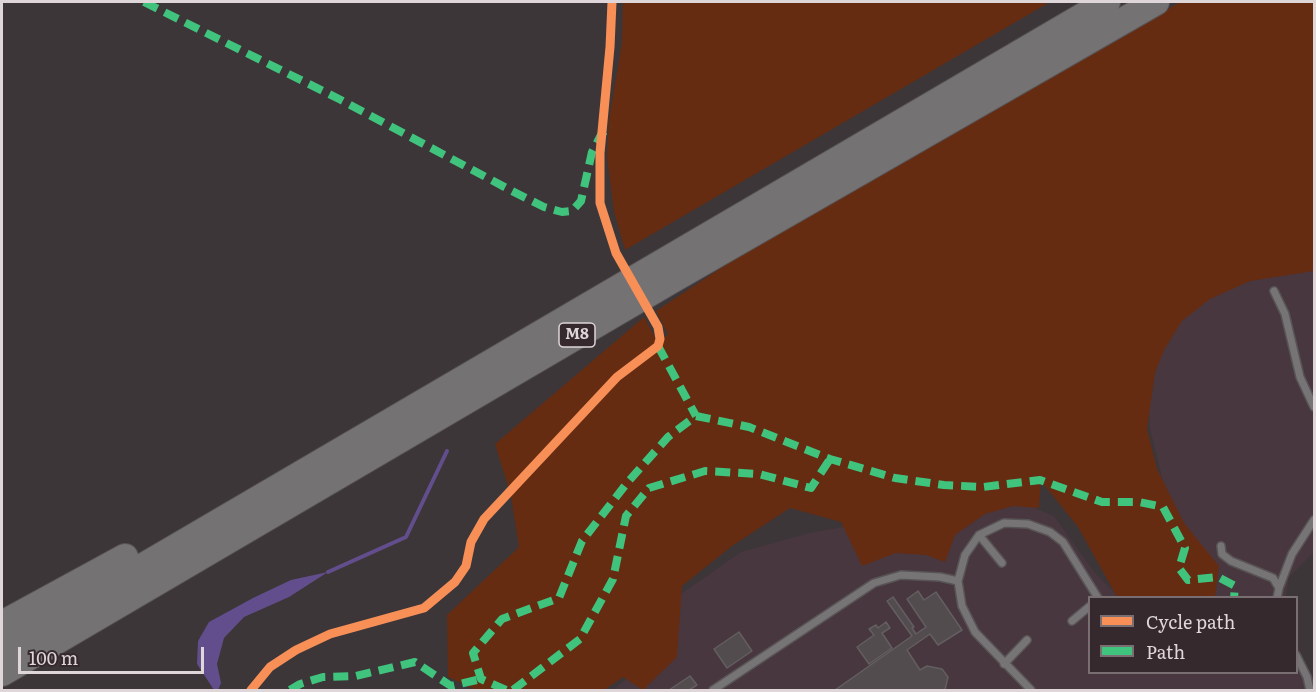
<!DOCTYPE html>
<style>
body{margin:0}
#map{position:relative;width:1316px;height:692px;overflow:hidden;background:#3c3639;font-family:Literata,serif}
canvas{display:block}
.frame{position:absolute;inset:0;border:3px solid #ded6d9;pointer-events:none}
.legend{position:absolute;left:1088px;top:596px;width:210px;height:78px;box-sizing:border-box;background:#35292e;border:2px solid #796e72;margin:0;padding:8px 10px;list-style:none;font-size:18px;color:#ded6d9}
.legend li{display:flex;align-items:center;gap:12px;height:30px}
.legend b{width:30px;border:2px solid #796e72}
.scale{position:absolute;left:18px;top:647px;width:186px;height:27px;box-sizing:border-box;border:3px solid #ded6d9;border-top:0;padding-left:8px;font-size:18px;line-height:21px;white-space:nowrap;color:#ded6d9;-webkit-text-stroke:4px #35292e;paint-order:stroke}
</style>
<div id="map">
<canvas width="1316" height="692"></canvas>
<div class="frame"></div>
<ul class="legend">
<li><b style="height:8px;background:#f78f57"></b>Cycle path</li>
<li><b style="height:8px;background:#40c37c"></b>Path</li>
</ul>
<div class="scale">100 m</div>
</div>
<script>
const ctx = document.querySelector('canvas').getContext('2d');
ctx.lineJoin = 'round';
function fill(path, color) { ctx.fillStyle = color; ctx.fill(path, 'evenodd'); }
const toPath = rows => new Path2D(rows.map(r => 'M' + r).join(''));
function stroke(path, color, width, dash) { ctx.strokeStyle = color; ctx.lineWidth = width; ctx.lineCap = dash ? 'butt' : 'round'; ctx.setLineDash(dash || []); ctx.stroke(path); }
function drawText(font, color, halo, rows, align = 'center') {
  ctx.font = font + ' Literata,serif'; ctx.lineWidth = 5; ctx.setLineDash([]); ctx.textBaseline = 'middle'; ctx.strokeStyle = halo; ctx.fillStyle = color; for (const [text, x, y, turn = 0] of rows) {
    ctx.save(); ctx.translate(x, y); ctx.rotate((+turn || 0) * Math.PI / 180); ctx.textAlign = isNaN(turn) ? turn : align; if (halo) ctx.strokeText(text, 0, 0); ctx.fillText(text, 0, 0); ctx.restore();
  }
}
fill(toPath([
 [1314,262,1314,552,1289,577,1286,597,1205,597,1167,497,1150,429,1145,353,1217,281],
 [1028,505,1054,516,1094,572,1119,597,1090,598,1090,672,1296,672,1297,645,1314,679,1314,690,613,690,630,676,668,603,741,552,809,533,928,512]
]), '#48373e');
fill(toPath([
 [623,2,1050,2,625,250,614,212,607,157,609,120,622,43],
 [1180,2,1314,2,1314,271,1250,281,1210,299,1182,321,1164,350,1155,373,1147,429,1157,469,1184,523,1219,566,1215,597,1117,597,1078,527,1041,481,1039,508,1013,506,985,514,955,535,945,562,926,555,896,553,862,566,841,522,790,508,732,546,682,586,677,657,643,690,623,677,604,690,476,690,448,677,447,615,519,547,511,496,495,444,644,317,658,343,668,334,656,311,783,227,1045,81]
]), '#652c12');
fill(toPath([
 [328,572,289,597,244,617,224,638,217,664,221,683,218,690,214,690,197,664,198,641,209,622,253,598,291,580]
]), '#624e8c');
stroke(toPath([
 [328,572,406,537,447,451]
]), '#624e8c', 4);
const building = toPath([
 [918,591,924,600,936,592,962,630,938,645,930,634,907,650,920,670,927,666,942,669,948,677,945,690,835,690,912,636,887,601,893,597,914,627,912,628,916,634,926,627,907,599,918,591],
 [886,622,890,628,882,633,892,648,869,664,857,647,874,635,869,629,876,625,878,628,886,622],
 [739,632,752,651,727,668,714,649,739,632],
 [690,676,697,685,689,690,669,690,690,676]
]);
fill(building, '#524c4e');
stroke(building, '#635e5f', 1.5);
const service = toPath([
 [1274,291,1285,314,1300,377,1314,407],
 [979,535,1002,563],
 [1221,546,1222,554,1231,561,1273,578,1279,588,1277,598],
 [1279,588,1292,554,1314,520],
 [1072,621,1090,606],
 [1296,655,1307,677,1310,690],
 [1004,664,1027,640],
 [713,690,874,583,901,575,940,577,958,581],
 [1031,690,975,632,962,606,958,581,965,555,979,535,1004,523,1028,524,1050,532,1063,542,1098,598]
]);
const motorway = toPath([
 [2,624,125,557],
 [2,649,1107,2],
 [2,673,672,280,1156,2]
]);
stroke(service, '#585456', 10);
stroke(motorway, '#585456', 28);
stroke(service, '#767475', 7);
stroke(motorway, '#757274', 26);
stroke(toPath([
 [144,2,341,100,512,191,544,207,562,212,572,211,581,201,592,152,602,133,612,127],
 [658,346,696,416],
 [290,690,300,684,323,677,356,676,415,662,451,686,481,679],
 [506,690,481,679,473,653,502,619,559,598,582,541,627,483,668,437,696,416,749,427,830,459,895,478,944,485,983,487,1040,480,1102,502,1139,502,1163,507,1185,548,1179,568,1188,580,1218,577,1235,586,1234,598],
 [513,690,580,639,613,579,626,516,649,488,705,471,759,474,811,488,830,459]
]), '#40c37c', 8, [15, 8]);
stroke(toPath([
 [251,690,270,667,296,650,330,634,424,608,455,582,466,566,471,542,484,519,617,377,658,346,660,339,658,327,616,253,600,203,600,153,610,47,612,2]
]), '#f78f57', 9);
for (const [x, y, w] of [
 [577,335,36]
]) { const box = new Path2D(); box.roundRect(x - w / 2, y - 12, w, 24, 4.5); ctx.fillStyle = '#35292e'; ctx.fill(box); stroke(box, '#ded6d9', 1.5); }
drawText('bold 15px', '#ded6d9', null, [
 ["M8",577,335]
]);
</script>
